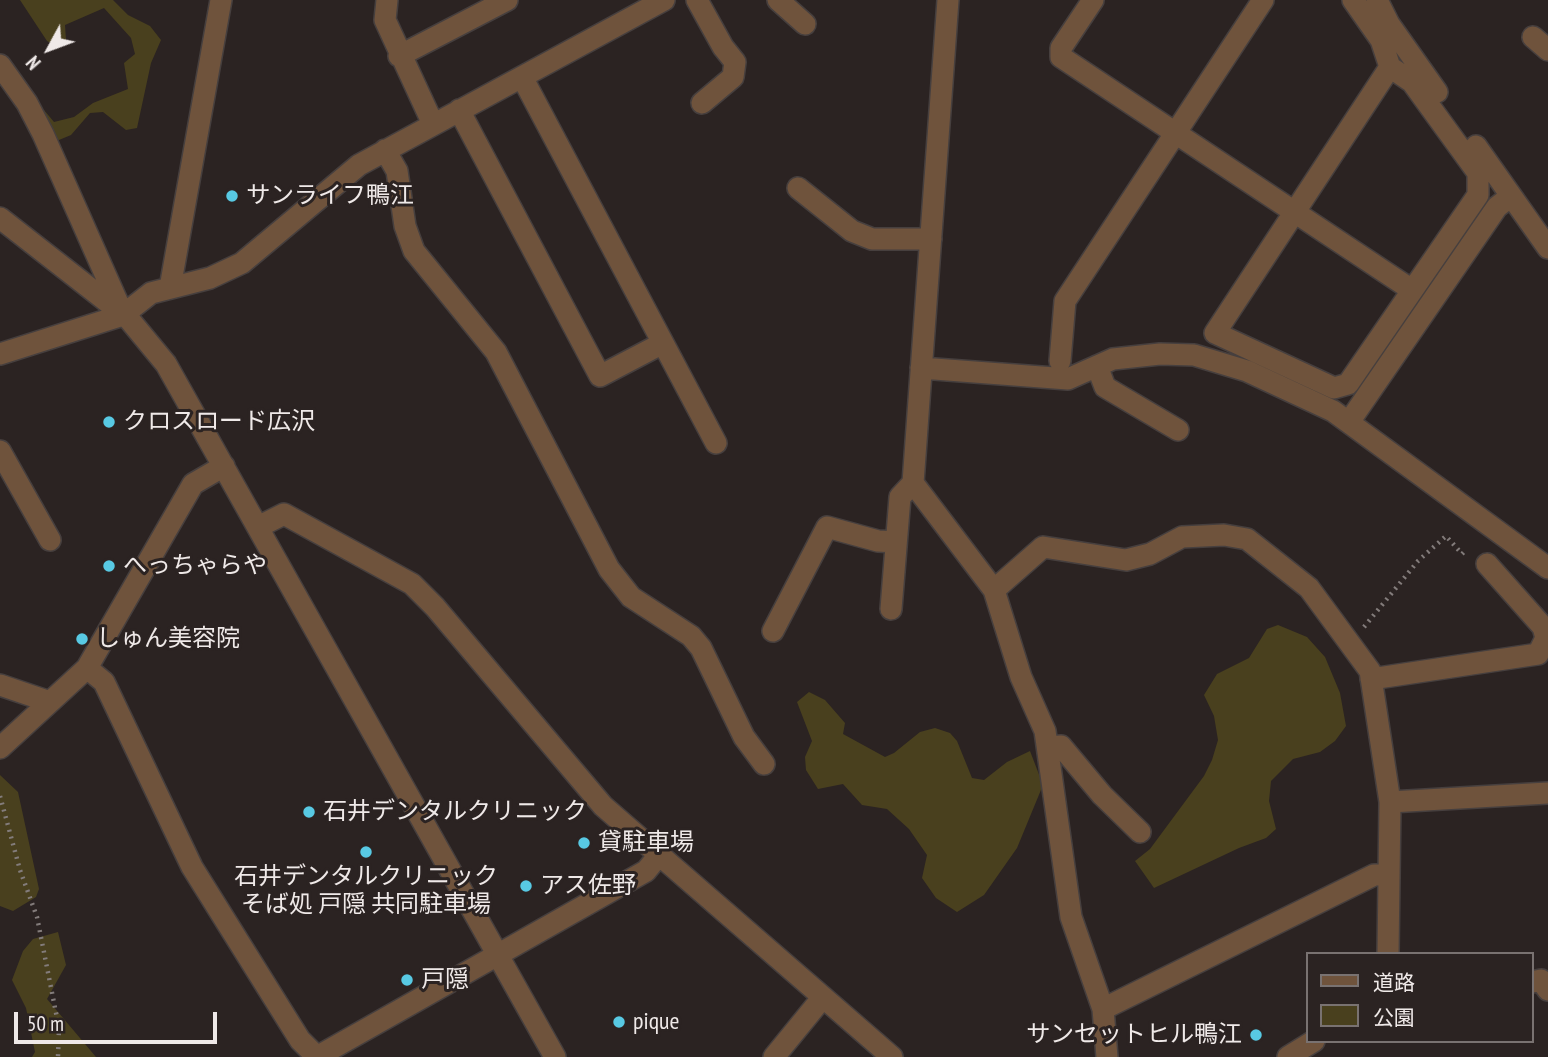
<!DOCTYPE html>
<meta charset="utf-8">
<style>
body{margin:0}
#map{position:relative;width:1548px;height:1057px;overflow:hidden;background:#2b2322;font-family:"PT Sans Narrow","Noto Sans JP",sans-serif}
canvas{display:block}
.legend{position:absolute;left:1306px;top:952px;width:228px;height:91px;box-sizing:border-box;background:#2b2322;border:2px solid #797271;margin:0;padding:9px 12px;list-style:none;font-size:21px;color:#efe9e8}
.legend li{display:flex;align-items:center;gap:14px;height:35px}
.legend b{width:35px;border:2px solid #797271}
.north{position:absolute;left:14px;top:14px;width:70px;height:70px;-webkit-text-stroke:5px #2b2322;paint-order:stroke;rotate:229deg;font-size:19px;font-weight:700;line-height:28px;text-align:center;color:#efe9e8}
.north::after{content:'';display:block;margin:auto;width:24px;height:32px;background:#efe9e8;clip-path:polygon(50% 0,100% 100%,50% 72%,0 100%)}
.scale{position:absolute;left:14px;top:1012px;width:203px;height:32px;box-sizing:border-box;border:4px solid #efe9e8;border-top:0;padding-left:9px;font-size:21px;line-height:24px;white-space:nowrap;color:#efe9e8;-webkit-text-stroke:5px #2b2322;paint-order:stroke}
</style>
<div id="map">
<canvas width="1548" height="1057"></canvas>
<ul class="legend">
<li><b style="height:9px;background:#6f533c"></b>道路</li>
<li><b style="height:19px;background:#49401e"></b>公園</li>
</ul>
<div class="north">N</div>
<div class="scale">50 m</div>
</div>
<script>
const ctx = document.querySelector('canvas').getContext('2d');
ctx.lineJoin = 'round';
function fill(path, color) { ctx.fillStyle = color; ctx.fill(path, 'evenodd'); }
const toPath = rows => new Path2D(rows.map(r => 'M' + r).join(''));
function stroke(path, color, width, dash) { ctx.strokeStyle = color; ctx.lineWidth = width; ctx.lineCap = dash ? 'butt' : 'round'; ctx.setLineDash(dash || []); ctx.stroke(path); }
function drawText(font, color, halo, rows, align = 'center') {
  ctx.font = font + ' "PT Sans Narrow","Noto Sans JP",sans-serif'; ctx.lineWidth = 6; ctx.setLineDash([]); ctx.textBaseline = 'middle'; ctx.strokeStyle = halo; ctx.fillStyle = color; for (const [text, x, y, turn = 0] of rows) {
    ctx.save(); ctx.translate(x, y); ctx.rotate((+turn || 0) * Math.PI / 180); ctx.textAlign = isNaN(turn) ? turn : align; if (halo) ctx.strokeText(text, 0, 0); ctx.fillText(text, 0, 0); ctx.restore();
  }
}
fill(toPath([
 [113,0,128,15,150,26,161,40,151,63,137,128,126,130,103,112,90,113,71,135,59,140,52,138,36,111,44,110,54,122,74,117,93,103,128,89,124,63,135,54,131,38,104,8,65,25,66,40,58,47,47,41,20,0],
 [1278,625,1307,637,1325,657,1340,693,1346,726,1335,741,1320,752,1293,759,1271,781,1269,801,1276,829,1266,838,1239,848,1154,888,1135,861,1150,849,1204,776,1212,760,1218,740,1214,716,1204,695,1217,674,1249,658,1267,629],
 [809,692,825,700,845,723,843,734,885,757,894,753,920,732,935,728,950,733,957,741,972,778,984,780,1007,762,1030,751,1043,785,1017,848,984,895,957,912,936,898,922,878,927,855,909,829,887,809,862,805,843,784,818,789,806,770,805,757,812,741,797,702],
 [0,775,18,792,39,889,36,897,13,911,0,906],
 [58,932,66,965,47,999,96,1057,32,1057,35,1052,26,1008,12,980,23,951,33,939]
]), '#49401e');
const minor = toPath([
 [387,0,385,20,433,124],
 [697,0,723,47,735,62,733,77,702,103],
 [778,0,805,24],
 [948,0,913,483,994,590,1021,677,1045,731,1071,917,1103,1009,1107,1057],
 [1093,0,1061,48,1061,57,1412,290],
 [1353,0,1381,40,1390,67,1215,333,1334,388,1348,384,1478,195,1478,173,1412,82,1390,67],
 [1377,0,1389,24,1437,92],
 [1533,37,1548,50],
 [399,56,507,0],
 [0,65,27,103,43,134,121,310],
 [459,110,600,376,663,343,522,77],
 [1476,146,1548,248],
 [385,150,397,171,405,226,414,251,496,352,609,569,631,597,691,636,701,648,744,737,764,764],
 [798,188,852,231,872,239,931,239],
 [0,218,128,318,166,364,555,1057],
 [170,288,221,0],
 [663,343,716,443],
 [0,354,123,315,151,293,210,278,242,263,359,165,664,0],
 [1060,361,1065,301,1263,0],
 [1097,366,1105,387,1178,430],
 [921,368,1068,379,1113,359,1160,354,1194,355,1247,371,1333,411,1548,568],
 [1349,422,1497,207,1511,196],
 [0,451,50,540],
 [258,527,284,514,412,584,435,607,603,806,892,1057],
 [994,590,1043,547,1126,560,1150,554,1182,537,1224,535,1247,539,1309,588,1370,671,1390,802,1388,954],
 [891,609,900,497,913,483],
 [773,631,827,527,878,541,896,542],
 [87,668,104,682,192,867,300,1040,317,1057],
 [1371,679,1538,654,1546,638,1543,627,1487,564],
 [0,685,50,702],
 [1049,747,1061,746,1102,795,1140,832],
 [0,748,87,668,193,484,224,466],
 [1390,802,1548,793],
 [1532,982,1541,980,1548,990],
 [1103,1009,1374,875,1389,875],
 [317,1057,646,871,659,855],
 [774,1057,823,997],
 [1288,1057,1314,1041]
]);
stroke(minor, '#463f3e', 24);
stroke(toPath([
 [1364,627,1418,561,1446,536,1462,554,1465,551],
 [0,796,20,870,37,917,59,1028,58,1057]
]), '#837c7b', 4.5, [2, 5]);
stroke(minor, '#6f533c', 21);
for (const [x, y, r, color] of [
 [232,196,7,"#58c9e3"],
 [109,422,7,"#58c9e3"],
 [109,566,7,"#58c9e3"],
 [82,639,7,"#58c9e3"],
 [309,812,7,"#58c9e3"],
 [584,843,7,"#58c9e3"],
 [366,852,7,"#58c9e3"],
 [526,886,7,"#58c9e3"],
 [407,980,7,"#58c9e3"],
 [619,1022,7,"#58c9e3"],
 [1256,1035,7,"#58c9e3"]
]) { const dot = new Path2D(); dot.arc(x, y, r, 0, 2 * Math.PI); ctx.fillStyle = color; ctx.fill(dot); stroke(dot, '#2b2322', 2.5); }
drawText('24px', '#efe9e8', '#2b2322', [
 ["サンライフ鴨江",246,196],
 ["クロスロード広沢",123,422],
 ["へっちゃらや",123,566],
 ["しゅん美容院",96,639],
 ["石井デンタルクリニック",323,812],
 ["貸駐車場",598,843],
 ["石井デンタルクリニック",366,877,"center"],
 ["そば処 戸隠 共同駐車場",366,905,"center"],
 ["アス佐野",540,886],
 ["戸隠",421,980],
 ["pique",633,1022],
 ["サンセットヒル鴨江",1242,1035,"right"]
], 'left');
</script>
